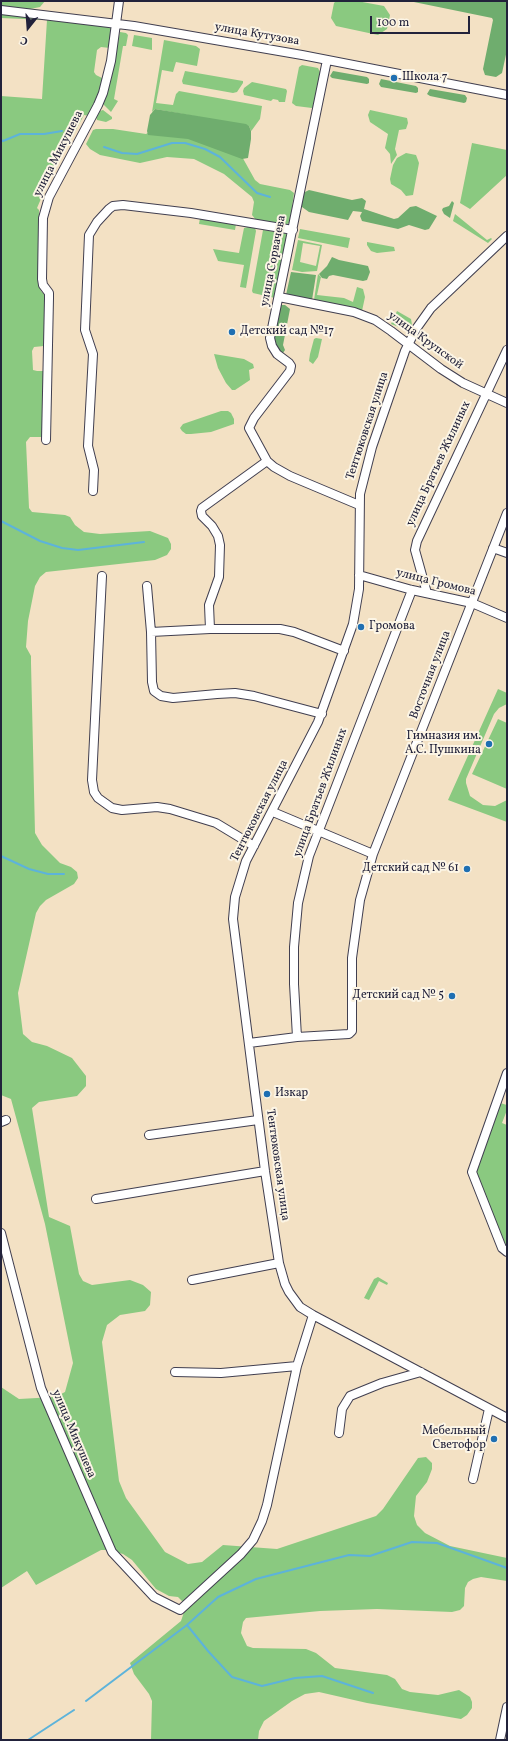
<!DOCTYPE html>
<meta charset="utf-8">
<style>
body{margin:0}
#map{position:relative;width:508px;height:1741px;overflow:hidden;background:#f3e1c4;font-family:Vollkorn,serif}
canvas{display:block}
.frame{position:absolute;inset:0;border:2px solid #22223b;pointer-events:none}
.north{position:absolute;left:8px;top:8px;width:40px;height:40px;-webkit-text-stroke:3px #fcf5e5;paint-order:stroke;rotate:197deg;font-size:11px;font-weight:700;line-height:16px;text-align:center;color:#22223b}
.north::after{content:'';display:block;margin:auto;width:14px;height:18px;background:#22223b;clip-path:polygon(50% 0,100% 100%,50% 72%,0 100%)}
.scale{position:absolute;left:370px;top:16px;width:100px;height:18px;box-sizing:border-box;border:2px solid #22223b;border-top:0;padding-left:5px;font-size:12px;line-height:14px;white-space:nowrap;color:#22223b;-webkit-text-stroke:3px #fcf5e5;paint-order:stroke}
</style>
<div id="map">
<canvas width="508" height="1741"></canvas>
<div class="frame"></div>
<div class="north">С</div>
<div class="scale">100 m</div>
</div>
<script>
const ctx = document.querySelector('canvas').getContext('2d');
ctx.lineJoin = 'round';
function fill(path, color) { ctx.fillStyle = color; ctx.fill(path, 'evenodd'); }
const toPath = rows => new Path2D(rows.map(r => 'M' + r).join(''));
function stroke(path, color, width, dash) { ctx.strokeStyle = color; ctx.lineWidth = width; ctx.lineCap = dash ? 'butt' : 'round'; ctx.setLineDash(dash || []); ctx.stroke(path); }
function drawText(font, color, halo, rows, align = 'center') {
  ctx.font = font + ' Vollkorn,serif'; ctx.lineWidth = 4; ctx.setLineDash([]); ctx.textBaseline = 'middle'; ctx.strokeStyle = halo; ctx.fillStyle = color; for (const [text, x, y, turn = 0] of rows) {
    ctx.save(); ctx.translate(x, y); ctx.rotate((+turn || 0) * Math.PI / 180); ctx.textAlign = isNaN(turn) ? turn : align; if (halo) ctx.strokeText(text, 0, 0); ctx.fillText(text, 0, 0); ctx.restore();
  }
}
fill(toPath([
 [1,1,45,1,40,7,30,9,1,7],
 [336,1,357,1,384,6,390,15,387,29,378,35,336,26,331,18,334,3],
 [1,14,47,17,114,25,110,48,101,47,97,50,94,72,96,75,102,78,105,81,89,116,84,115,49,180,37,208,39,210,38,282,41,291,44,294,44,346,34,347,32,351,33,370,37,371,48,371,42,437,30,437,26,442,29,508,32,512,65,515,70,517,75,525,84,532,100,534,150,531,168,538,171,544,171,549,167,555,155,560,46,572,40,577,35,586,28,621,26,647,31,656,31,663,35,833,42,845,60,863,71,867,77,872,78,878,74,884,46,900,40,906,36,913,18,993,23,1034,32,1042,47,1046,72,1058,86,1076,86,1086,77,1096,39,1102,32,1108,49,1217,70,1226,79,1274,83,1281,92,1285,130,1280,143,1285,151,1292,150,1305,145,1311,120,1315,107,1325,102,1342,119,1481,126,1498,165,1552,188,1564,202,1562,223,1545,277,1549,376,1516,383,1509,418,1458,426,1457,432,1463,432,1469,427,1482,416,1496,414,1516,417,1525,425,1533,450,1546,507,1558,507,1581,481,1577,473,1579,468,1582,465,1588,464,1606,460,1610,452,1612,377,1609,320,1611,246,1618,243,1622,241,1633,247,1646,253,1648,306,1649,316,1653,335,1668,387,1675,395,1679,402,1689,410,1692,438,1695,459,1690,470,1697,472,1702,472,1708,467,1715,461,1719,367,1703,319,1692,305,1694,292,1701,264,1721,259,1731,258,1740,151,1740,152,1701,149,1694,134,1674,130,1663,181,1621,184,1612,183,1602,178,1597,169,1596,156,1589,132,1560,123,1554,108,1550,101,1550,36,1585,27,1571,1,1588,1,1387,19,1399,55,1397,65,1392,73,1363,45,1224,11,1099,1,1095,1,96,42,99,47,20,1,18],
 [120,32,126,33,128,35,126,46,123,46,114,99,118,101,111,112,103,104,111,80],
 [134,35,152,38,152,50,132,46],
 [164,40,196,46,200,49,197,66,176,62,173,72,162,70,156,103,173,105,176,94,179,91,262,106,260,119,252,130,251,131,249,126,155,109,152,112],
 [302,65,318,68,320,72,314,107,312,108,296,106,292,103,299,67],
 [185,71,243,81,243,83,237,92,233,93,183,84,182,81],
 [252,82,286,89,287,91,285,102,279,102,278,100,273,99,271,101,244,95,243,91,244,88],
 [103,110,112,117,112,119,106,122,97,120,96,117,100,111],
 [370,110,407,118,408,123,406,129,399,130,395,149,397,155,391,164,390,154,385,148,388,134,370,122,368,115],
 [164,123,235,144,255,180,260,184,290,190,294,193,290,222,286,225,256,220,252,215,254,202,252,197,224,174,194,159,167,157,140,163,100,155,90,149,86,144,93,130,96,129,113,129,146,134],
 [472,143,507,150,507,175,470,209,460,203],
 [406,153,416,155,419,163,413,195,406,196,401,190,391,184,390,179,393,165,397,158],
 [455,214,487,240,491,238,492,239,488,243,453,221],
 [200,218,236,224,235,230,199,224],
 [248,227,255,228,256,231,246,288,240,287,244,265,218,261,213,249,239,253,244,228],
 [300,229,350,238,348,248,298,238],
 [263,230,288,234,275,298,253,293,252,291],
 [298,240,322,245,317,271,302,272,292,270],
 [303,243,320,246,316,266,300,262],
 [367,242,394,247,395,251,377,253,371,251,367,245],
 [318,274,321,277,317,295,344,298,353,302,357,287,363,289,365,297,362,311,314,300],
 [397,311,411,319,412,325,407,330,391,324],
 [316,338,322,339,318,357,313,364,309,361,310,354,314,339],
 [214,354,244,359,253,364,254,368,249,370,250,380,235,390,232,390,226,383,218,368],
 [221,411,228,411,231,413,234,419,234,424,211,432,191,434,186,434,182,431,180,428,183,424],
 [498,689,507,693,507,704,499,708,494,714,466,779,466,783,470,796,483,805,495,806,507,800,507,822,448,800],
 [498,719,507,723,507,789,472,774],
 [500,1103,507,1105,507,1110,502,1123,507,1125,507,1248,476,1172],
 [378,1277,388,1283,387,1285,379,1281,369,1300,364,1298,374,1279]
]), '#8ac980');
fill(toPath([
 [409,1,507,1,507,50,502,73,496,77,485,75,483,69,493,20,492,18],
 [333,71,367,77,369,79,369,83,367,84,332,78,330,76],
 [381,79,416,86,418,88,418,92,416,93,381,87,379,84],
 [430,89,465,95,467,98,466,102,464,103,430,96,427,94],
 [155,109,246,124,249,126,251,131,251,139,248,158,242,159,188,139,148,135,147,131,150,115],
 [309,190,352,200,362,198,366,201,364,209,394,219,398,218,410,207,416,206,437,216,429,229,425,230,409,225,398,229,362,221,360,216,362,212,353,211,348,220,309,212,302,207,302,202,303,195,305,192],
 [452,201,454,203,450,218,444,214,442,210,443,208,449,206],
 [332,257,339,260,368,266,370,272,367,280,363,281,333,275,329,276,327,279,322,278,319,274,327,266],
 [291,272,316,275,312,300,286,295],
 [281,305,285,305,290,309,283,345,285,350,283,353,281,353,278,352,273,337,279,307]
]), '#6fad6e');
stroke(toPath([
 [1,140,3,141,20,134,44,134,62,131],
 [104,147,122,153,137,154,172,143,185,143,205,149,220,157,257,193,270,197],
 [1,521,40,541,62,548,78,550,144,542],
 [1,856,29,869,48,874,64,874],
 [187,1625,208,1651,232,1677,262,1686,295,1678,322,1676,373,1693],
 [86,1701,187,1625,218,1597,256,1579,349,1555,370,1556,412,1542,437,1543,507,1568],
 [28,1740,74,1710]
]), '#5db3da', 2);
const minor = toPath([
 [1,10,134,26,302,55,507,95],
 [327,60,270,338,272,346,277,354,289,363,291,366,290,371,254,418,249,428,267,461,274,467,290,476,359,505],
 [507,236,431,308,416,329,405,351,372,447,360,494,359,589,353,624,318,722,246,861,235,897,233,919,265,1171,279,1263,285,1284,289,1292,300,1307,313,1315,507,1418],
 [279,297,354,312,375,320,391,331,441,369,463,383,507,403],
 [46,440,49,298,49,293,43,285,42,279,43,218,49,197,98,105,103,93,111,61,119,1],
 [93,491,94,470,88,446,93,354,85,330,89,235,97,222,109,209,113,206,123,205,191,213,293,230],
 [493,548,507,553],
 [359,575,412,590,472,603,507,618],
 [102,576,92,780,94,792,98,798,112,808,122,810,157,807,170,809,216,823,254,846],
 [147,586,151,632,152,682,154,691,161,696,173,698,217,694,235,693,254,696,322,714],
 [427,593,415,550,417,541,507,350],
 [210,629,209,605,219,577,220,545,218,536,212,526,202,516,201,511,202,508,267,461],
 [151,632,210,629,280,629,294,632,344,651],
 [273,812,373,854],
 [297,1037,294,984,294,947,298,903,309,856,412,590],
 [249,1043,297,1037,349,1034,352,1031,352,958,360,900,373,854,507,513],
 [507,1073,472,1172,502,1248,507,1252],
 [1,1122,6,1120],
 [149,1135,258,1120],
 [96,1199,265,1171],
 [1,1233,41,1388,112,1552,154,1597,180,1610,241,1554,253,1540,262,1521,267,1505,297,1366,313,1315],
 [192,1280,279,1263],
 [175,1372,221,1373,297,1366],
 [339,1433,342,1409,350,1396,382,1383,421,1372],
 [473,1479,489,1409],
 [500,1740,507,1707]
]);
stroke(minor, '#413f50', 10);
stroke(minor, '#fff', 8);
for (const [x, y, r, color] of [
 [394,78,4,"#1f6fb2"],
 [232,332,4,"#1f6fb2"],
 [361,627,4,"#1f6fb2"],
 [489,744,4,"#1f6fb2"],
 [467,869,4,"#1f6fb2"],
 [452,996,4,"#1f6fb2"],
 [267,1094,4,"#1f6fb2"],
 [494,1439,4,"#1f6fb2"]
]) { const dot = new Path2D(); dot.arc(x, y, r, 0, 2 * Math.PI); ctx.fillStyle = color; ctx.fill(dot); stroke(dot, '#fcf5e5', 1.5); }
drawText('12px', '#22223b', '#fcf5e5', [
 ["улица Кутузова",257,35,10],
 ["улица Микушева",59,154,-63],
 ["улица Сорвачева",274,261,-79],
 ["улица Крупской",425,341,36],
 ["Тентюковская улица",368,426,-72],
 ["улица Братьев Жилиных",439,464,-65],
 ["улица Громова",436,583,14],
 ["Восточная улица",431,675,-69],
 ["улица Братьев Жилиных",321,793,-70],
 ["Тентюковская улица",260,811,-63],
 ["Тентюковская улица",277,1165,82],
 ["улица Микушева",73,1434,67]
]);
drawText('12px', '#22223b', '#fcf5e5', [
 ["Школа 7",402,78],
 ["Детский сад №17",240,332],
 ["Громова",369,627],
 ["Гимназия им.",481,737,"right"],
 ["А.С. Пушкина",481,751,"right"],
 ["Детский сад № 61",459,869,"right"],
 ["Детский сад № 5",444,996,"right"],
 ["Изкар",275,1094],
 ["Мебельный",486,1432,"right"],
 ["Светофор",486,1446,"right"]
], 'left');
</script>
